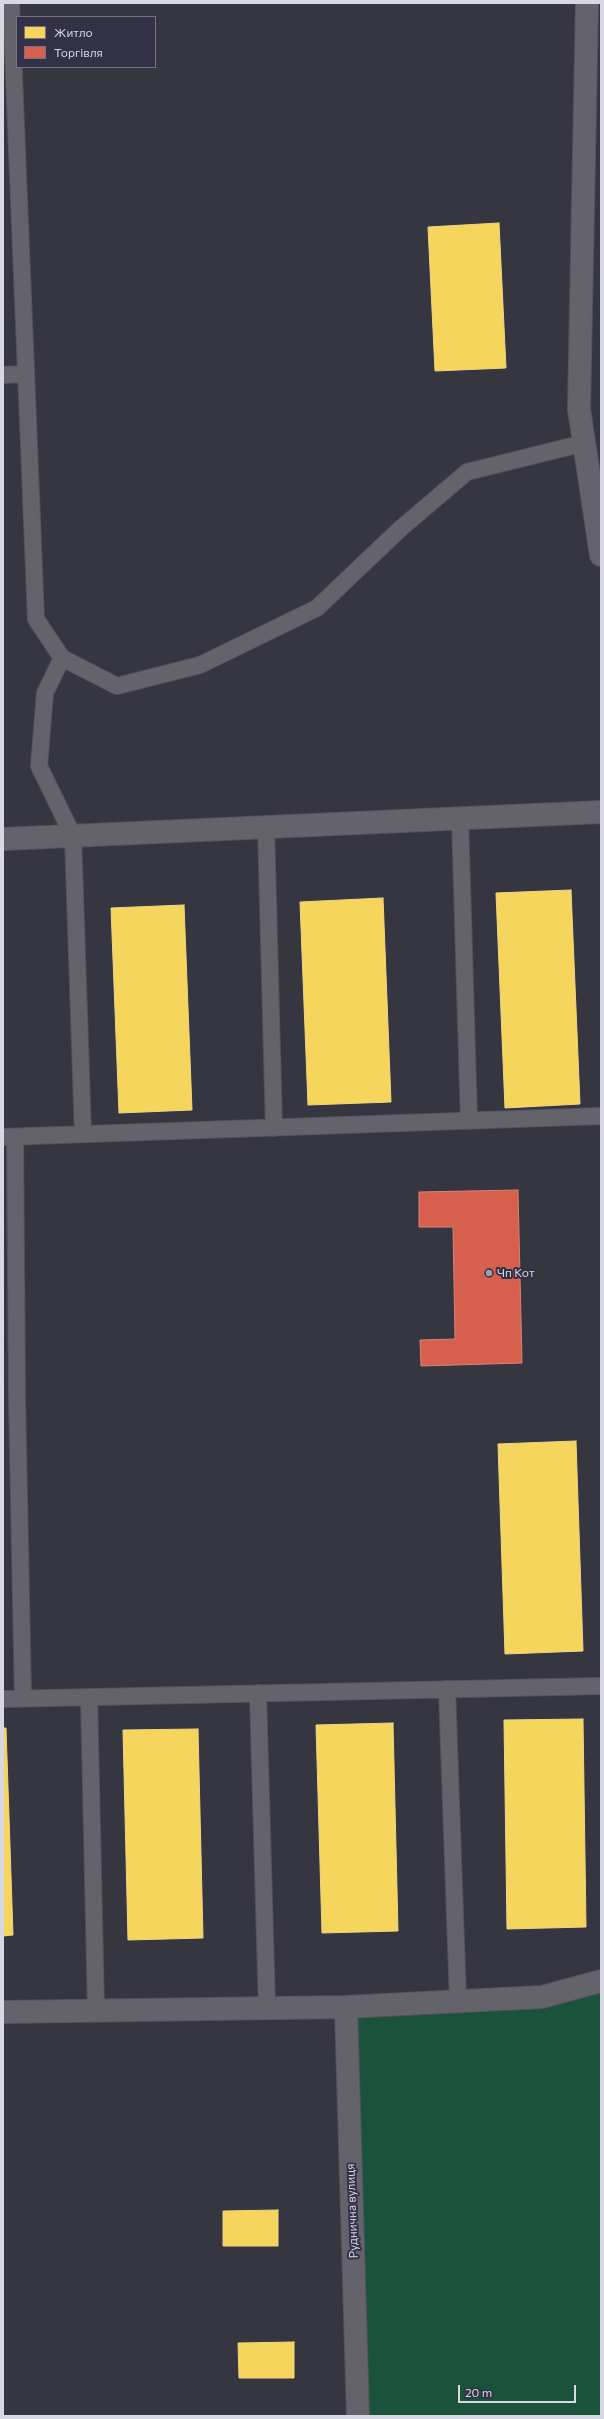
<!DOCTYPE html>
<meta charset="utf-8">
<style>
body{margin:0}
#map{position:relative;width:604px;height:2419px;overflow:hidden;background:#363641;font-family:Commissioner,sans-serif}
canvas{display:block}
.frame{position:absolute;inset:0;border:4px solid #d8d7e4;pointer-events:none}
.legend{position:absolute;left:16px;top:16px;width:140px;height:52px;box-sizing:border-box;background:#333145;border:1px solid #757385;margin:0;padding:5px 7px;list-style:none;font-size:12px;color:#d8d7e4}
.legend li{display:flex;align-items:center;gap:8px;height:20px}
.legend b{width:20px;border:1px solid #757385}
.scale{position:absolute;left:458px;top:2385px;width:118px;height:18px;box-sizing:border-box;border:2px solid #d8d7e4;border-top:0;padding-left:5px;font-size:12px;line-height:14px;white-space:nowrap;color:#d8d7e4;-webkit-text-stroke:3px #333145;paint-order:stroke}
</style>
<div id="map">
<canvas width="604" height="2419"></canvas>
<div class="frame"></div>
<ul class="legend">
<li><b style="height:11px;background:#f6d55c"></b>Житло</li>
<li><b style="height:11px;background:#d6604d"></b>Торгівля</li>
</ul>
<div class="scale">20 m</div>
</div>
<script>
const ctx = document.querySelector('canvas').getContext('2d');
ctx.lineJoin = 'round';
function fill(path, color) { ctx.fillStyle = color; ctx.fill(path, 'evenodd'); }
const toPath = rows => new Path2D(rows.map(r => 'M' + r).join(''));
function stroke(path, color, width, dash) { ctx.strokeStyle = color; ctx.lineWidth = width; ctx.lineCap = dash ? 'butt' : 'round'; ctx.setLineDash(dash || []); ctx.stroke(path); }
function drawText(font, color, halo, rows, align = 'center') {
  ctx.font = font + ' Commissioner,sans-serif'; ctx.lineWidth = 4; ctx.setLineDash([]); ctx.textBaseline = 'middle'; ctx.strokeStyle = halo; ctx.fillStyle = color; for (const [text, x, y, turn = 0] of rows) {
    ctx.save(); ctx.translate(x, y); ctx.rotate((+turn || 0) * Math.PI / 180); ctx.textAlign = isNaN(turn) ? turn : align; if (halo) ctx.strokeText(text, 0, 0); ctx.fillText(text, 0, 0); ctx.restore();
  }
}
fill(toPath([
 [601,1981,601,2416,358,2416,346,2007]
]), '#1b523c');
const homes = toPath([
 [499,223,506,368,435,371,428,227,499,223],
 [571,890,580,1104,505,1108,496,893,571,890],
 [383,898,391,1102,308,1105,300,902,383,898],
 [184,905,192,1110,119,1113,111,908,184,905],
 [576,1441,583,1651,505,1654,498,1444,576,1441],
 [583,1719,586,1927,507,1929,504,1720,583,1719],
 [393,1723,398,1931,322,1933,316,1725,393,1723],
 [3,1728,6,1728,13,1935,3,1936,3,1728],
 [198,1729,203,1938,128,1940,123,1730,198,1729],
 [278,2210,278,2246,223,2246,223,2211,278,2210],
 [294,2342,294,2378,239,2378,238,2343,294,2342]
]);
fill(homes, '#f6d55c');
stroke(homes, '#edd685', 1);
const shops = toPath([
 [518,1190,522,1363,421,1366,420,1340,455,1339,453,1227,419,1227,419,1192,518,1190]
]);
fill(shops, '#d6604d');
stroke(shops, '#d7847a', 1);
const lane = toPath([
 [11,3,36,619,62,658,117,686,200,665,317,608,400,529,467,472,584,443],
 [3,375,25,374],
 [62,658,45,693,39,766,73,836,83,1134],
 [460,818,469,1121],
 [266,827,274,1128],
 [3,1137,601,1116],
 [15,1137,17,1398,23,1698],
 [447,1689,458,2001],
 [258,1693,267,2008],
 [89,1697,96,2010],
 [3,1699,601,1686]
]);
const street = toPath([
 [587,3,579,409,601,555],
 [3,839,601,812],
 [346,2007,358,2416],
 [3,2012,346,2007,542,1997,601,1981]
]);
stroke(lane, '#54535d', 18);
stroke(street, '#54535d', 24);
stroke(lane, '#64636c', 16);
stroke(street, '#64636c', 22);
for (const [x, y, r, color] of [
 [489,1273,4,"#9f9fab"]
]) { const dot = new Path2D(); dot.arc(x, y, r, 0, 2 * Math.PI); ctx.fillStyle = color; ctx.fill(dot); stroke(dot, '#333145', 1.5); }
drawText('12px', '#d8d7e4', '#333145', [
 ["Чп Кот",497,1273]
], 'left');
drawText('12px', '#d8d7e4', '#333145', [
 ["Руднична вулиця",352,2211,-92]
]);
</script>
